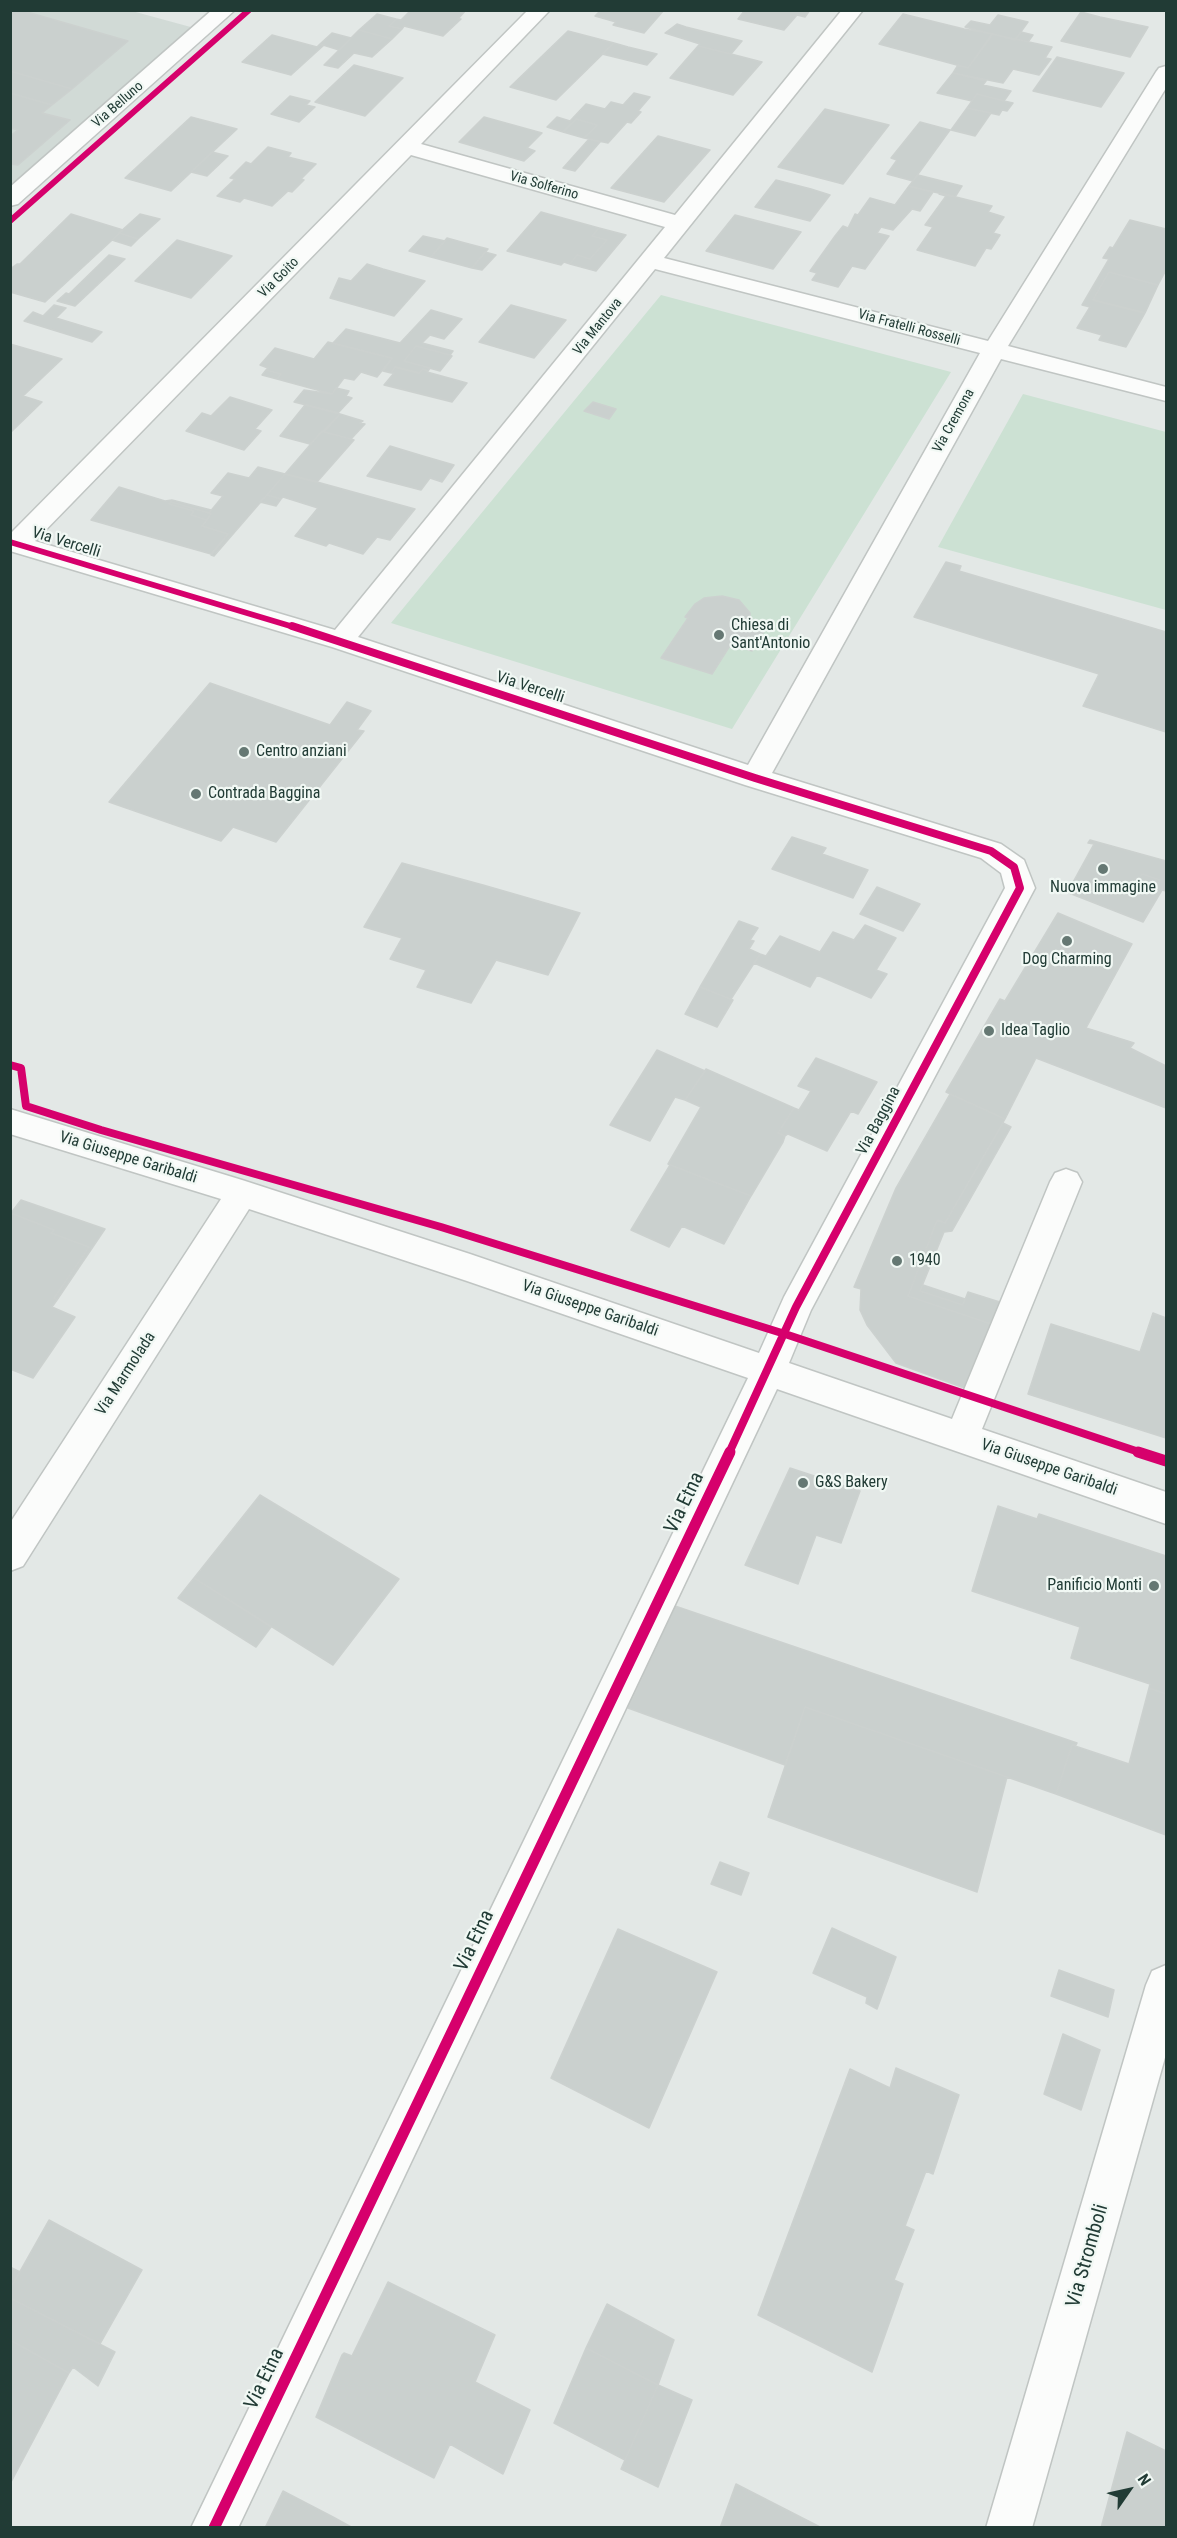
<!DOCTYPE html>
<style>
body{margin:0}
#map{position:relative;width:1177px;height:2538px;overflow:hidden;background:#e3e8e6;font-family:"Roboto Condensed",sans-serif}
canvas{display:block}
.frame{position:absolute;inset:0;border:12px solid #213b35;pointer-events:none}
.north{position:absolute;left:1099px;top:2460px;width:60px;height:60px;-webkit-text-stroke:4px #f1f8f4;paint-order:stroke;rotate:56deg;font-size:16px;font-weight:700;line-height:24px;text-align:center;color:#213b35}
.north::after{content:'';display:block;margin:auto;width:21px;height:27px;background:#213b35;clip-path:polygon(50% 0,100% 100%,50% 72%,0 100%)}
</style>
<div id="map">
<canvas width="1177" height="2538"></canvas>
<div class="frame"></div>
<div class="north">N</div>
</div>
<script>
const ctx = document.querySelector('canvas').getContext('2d');
ctx.lineJoin = 'round';
function fill(path, color) { ctx.fillStyle = color; ctx.fill(path, 'evenodd'); }
const toPath = rows => new Path2D(rows.map(r => 'M' + r).join(''));
function stroke(path, color, width, dash) { ctx.strokeStyle = color; ctx.lineWidth = width; ctx.lineCap = dash ? 'butt' : 'round'; ctx.setLineDash(dash || []); ctx.stroke(path); }
function drawText(font, color, halo, rows, align = 'center') {
  ctx.font = font + ' "Roboto Condensed",sans-serif'; ctx.lineWidth = 4.5; ctx.setLineDash([]); ctx.textBaseline = 'middle'; ctx.strokeStyle = halo; ctx.fillStyle = color; for (const [text, x, y, turn = 0] of rows) {
    ctx.save(); ctx.translate(x, y); ctx.rotate((+turn || 0) * Math.PI / 180); ctx.textAlign = isNaN(turn) ? turn : align; if (halo) ctx.strokeText(text, 0, 0); ctx.fillText(text, 0, 0); ctx.restore();
  }
}
fill(toPath([
 [11,11,132,11,198,29,11,186]
]), '#d1dad6');
fill(toPath([
 [661,295,951,372,732,729,391,623],
 [1023,394,1166,432,1166,610,938,547]
]), '#cce1d3');
const building = toPath([
 [16,10,20,10,128,41,72,89,10,71,10,15,16,10],
 [411,10,466,10,458,19,461,19,443,36,404,26,402,29,389,26,396,19,401,20,411,10],
 [601,10,664,10,644,33,613,25,616,22,595,16,601,10],
 [745,10,810,10,805,17,797,15,784,30,738,19,745,10],
 [1081,12,1100,17,1148,27,1130,57,1061,41,1081,12],
 [377,14,396,19,389,26,402,29,392,39,359,30,377,14],
 [903,14,964,29,993,34,968,68,879,44,903,14],
 [998,15,1028,22,1015,40,965,27,971,21,990,25,998,15],
 [677,24,686,27,742,41,731,54,698,46,700,44,665,33,677,24],
 [359,30,392,39,372,57,354,53,338,68,324,65,359,30],
 [568,31,614,43,556,100,510,87,568,31],
 [1021,32,1033,35,1028,42,1016,39,1021,32],
 [332,33,351,38,339,50,320,44,332,33],
 [992,34,1052,47,1045,58,1051,59,1039,75,1013,69,1003,83,953,73,958,65,968,68,992,34],
 [272,35,317,47,320,44,324,45,291,75,242,62,272,35],
 [614,43,628,47,657,54,647,65,602,54,614,43],
 [698,46,731,54,762,62,733,95,670,78,698,46],
 [1057,57,1078,62,1124,73,1101,107,1033,91,1057,57],
 [354,65,403,78,365,116,315,102,354,65],
 [10,71,72,89,52,105,10,93,10,71],
 [953,73,986,81,983,85,1011,91,1004,101,977,94,972,101,937,93,953,73],
 [10,93,52,105,42,113,70,120,18,165,10,164,10,136,18,130,10,128,10,93],
 [634,93,650,97,638,111,641,112,631,123,627,122,608,143,584,138,597,125,576,119,563,132,547,127,557,117,570,121,586,104,605,109,611,102,623,105,634,93],
 [977,94,1004,101,1013,103,1007,111,1002,110,999,115,967,108,977,94],
 [290,96,310,101,306,105,315,107,299,122,271,114,290,96],
 [967,108,991,113,975,136,951,130,967,108],
 [825,109,889,125,843,184,778,167,825,109],
 [191,117,237,129,171,191,125,178,191,117],
 [484,117,542,133,527,148,535,151,524,161,459,142,484,117],
 [576,119,597,125,584,138,563,132,576,119],
 [920,122,950,130,913,181,887,174,897,160,891,158,920,122],
 [658,136,710,150,664,202,611,188,658,136],
 [589,139,600,142,575,171,563,168,589,139],
 [268,147,291,153,288,157,316,164,301,179,304,180,292,192,288,191,272,206,244,198,240,202,217,196,235,179,230,178,246,162,251,164,268,147],
 [212,152,228,156,207,176,191,172,212,152],
 [918,175,962,186,955,197,909,186,918,175],
 [776,180,811,189,830,195,810,221,755,207,776,180],
 [909,186,933,192,920,211,912,209,893,230,881,227,877,233,889,236,865,269,852,266,838,287,812,280,817,273,810,271,835,236,843,226,848,228,855,214,858,215,870,198,895,205,909,186],
 [940,193,992,206,988,212,1004,217,993,233,1000,235,991,249,986,248,975,266,917,250,933,227,925,225,946,196,939,194,940,193],
 [541,212,599,228,592,236,607,240,590,259,577,255,570,264,564,262,561,265,507,251,541,212],
 [71,214,123,230,45,302,10,292,10,269,17,264,20,264,71,214],
 [140,214,160,219,138,239,119,233,140,214],
 [735,215,766,223,801,232,773,269,706,251,735,215],
 [1130,220,1166,229,1166,270,1158,285,1109,272,1093,300,1145,313,1126,347,1099,340,1102,335,1077,328,1090,307,1082,305,1109,259,1103,258,1110,247,1113,248,1130,220],
 [599,228,626,235,596,271,570,264,577,255,590,259,607,240,592,236,599,228],
 [119,233,138,239,131,246,112,240,119,233],
 [423,236,445,241,431,257,409,251,423,236],
 [447,238,465,243,488,249,472,268,431,257,447,238],
 [177,240,232,256,191,298,135,281,177,240],
 [485,252,496,255,482,270,472,268,485,252],
 [109,255,125,259,75,306,57,301,66,293,69,294,109,255],
 [367,264,383,269,425,281,394,316,330,298,339,278,351,281,367,264],
 [1109,272,1158,285,1145,313,1093,300,1109,272],
 [54,305,66,308,56,318,102,332,92,342,24,321,33,312,43,316,54,305],
 [511,305,566,320,534,358,479,342,511,305],
 [431,310,462,319,444,339,430,335,422,343,453,351,450,355,416,346,404,361,430,368,428,371,423,369,419,373,395,367,391,373,383,371,392,358,333,343,346,329,400,343,431,310],
 [328,342,392,358,377,377,361,372,354,380,344,378,332,394,277,379,281,374,266,370,268,368,260,365,275,348,314,359,328,342],
 [10,344,62,359,23,396,42,402,10,433,10,344],
 [416,346,450,355,452,356,440,371,404,361,416,346],
 [395,367,419,373,423,369,428,371,427,372,467,383,452,402,384,385,394,373,391,373,395,367],
 [266,370,281,374,277,379,262,375,266,370],
 [336,388,349,391,346,396,352,398,338,413,294,402,304,390,332,394,336,388],
 [230,397,272,410,255,429,261,431,244,450,186,431,202,413,211,416,230,397],
 [593,402,616,409,609,419,584,411,593,402],
 [305,405,340,414,310,444,280,436,305,405],
 [340,414,363,421,360,423,365,424,351,439,324,432,340,414],
 [322,431,354,440,317,482,285,474,322,431],
 [390,446,423,456,454,465,442,482,430,478,421,490,367,476,390,446],
 [258,467,285,474,214,556,211,555,228,534,202,526,211,514,209,513,223,496,211,493,228,473,249,478,258,467],
 [285,474,317,482,415,509,390,540,377,537,363,554,329,543,326,546,295,536,318,508,283,497,281,499,267,495,285,474],
 [119,487,165,501,172,500,169,504,194,511,191,515,207,520,202,526,228,534,211,554,91,520,119,487],
 [267,495,281,499,276,506,260,502,267,495],
 [172,500,211,510,209,513,171,502,172,500],
 [171,502,209,513,211,514,207,520,191,515,194,511,169,504,171,502],
 [946,562,961,566,959,571,1166,632,1166,732,1083,706,1099,674,914,617,946,562],
 [722,596,739,600,750,613,750,622,766,628,752,651,731,644,712,674,661,658,688,618,685,617,695,604,704,598,722,596],
 [210,683,330,725,347,702,371,711,357,730,364,731,276,842,233,827,221,841,109,802,210,683],
 [792,837,826,848,822,854,868,870,853,898,772,869,792,837],
 [1090,840,1166,861,1166,891,1162,890,1143,922,1069,893,1074,884,1072,884,1094,844,1088,843,1090,840],
 [1142,874,1160,880,1153,892,1136,885,1142,874],
 [402,863,483,885,580,913,548,975,496,960,471,1003,417,987,426,970,390,959,402,938,364,927,402,863],
 [1142,874,1160,880,1153,892,1136,885,1142,874],
 [877,887,920,904,903,931,860,914,877,887],
 [1058,913,1132,944,1086,1028,1134,1043,1130,1048,1166,1066,1166,1108,1036,1058,1005,1119,946,1092,1000,999,1005,1001,1058,913],
 [739,921,758,928,750,940,754,941,749,949,760,954,731,999,700,987,739,921],
 [865,925,896,938,876,970,887,974,871,998,817,975,810,987,754,963,760,954,766,956,780,936,820,952,833,932,854,940,865,925],
 [700,987,733,1000,717,1027,685,1014,700,987],
 [657,1050,705,1071,685,1100,675,1097,650,1141,610,1125,657,1050],
 [816,1058,877,1082,858,1114,851,1111,827,1151,788,1134,785,1136,778,1133,794,1108,799,1110,811,1091,798,1086,816,1058],
 [706,1069,794,1108,778,1133,785,1136,783,1142,751,1196,668,1164,701,1107,685,1100,706,1069],
 [950,1094,1005,1119,945,1223,938,1220,936,1223,908,1296,994,1325,970,1390,896,1363,867,1325,860,1310,861,1289,854,1287,896,1188,950,1094],
 [1003,1123,1011,1127,952,1231,944,1232,920,1291,963,1305,968,1292,1006,1304,997,1326,908,1296,936,1223,938,1220,945,1223,1003,1123],
 [670,1165,751,1196,724,1244,682,1226,669,1247,631,1230,670,1165],
 [21,1200,105,1229,57,1300,54,1298,89,1247,51,1233,54,1230,11,1213,21,1200],
 [11,1213,54,1230,51,1233,89,1247,54,1298,57,1300,52,1307,75,1317,33,1378,10,1369,11,1213],
 [923,1285,965,1299,963,1305,920,1291,923,1285],
 [1153,1313,1166,1318,1166,1438,1028,1394,1051,1324,1140,1352,1153,1313],
 [790,1468,860,1491,841,1543,816,1535,798,1584,745,1565,790,1468],
 [260,1495,399,1579,333,1665,194,1578,260,1495],
 [998,1506,1037,1519,1039,1514,1166,1556,1166,1694,1149,1688,1150,1684,1071,1658,1080,1627,972,1591,998,1506],
 [194,1578,271,1627,256,1647,178,1598,194,1578],
 [675,1606,1077,1743,1076,1745,1072,1745,1056,1794,805,1707,785,1765,628,1708,675,1606],
 [1149,1688,1166,1694,1166,1835,1056,1794,1072,1745,1129,1764,1149,1688],
 [805,1707,1007,1777,977,1892,768,1817,805,1707],
 [720,1862,749,1873,741,1895,711,1884,720,1862],
 [832,1928,896,1957,877,2009,866,2003,867,1997,813,1973,832,1928],
 [618,1929,717,1972,649,2128,551,2078,618,1929],
 [1059,1970,1114,1990,1108,2017,1051,1996,1059,1970],
 [1063,2034,1100,2050,1081,2110,1044,2094,1063,2034],
 [896,2068,959,2095,933,2174,926,2171,905,2226,914,2230,894,2280,903,2284,872,2372,758,2315,850,2069,890,2088,896,2068],
 [49,2220,142,2270,100,2344,10,2298,10,2289,49,2220],
 [10,2267,20,2272,10,2289,10,2267],
 [388,2282,495,2335,475,2382,530,2410,503,2474,450,2444,434,2478,316,2417,342,2355,344,2353,352,2356,388,2282],
 [10,2298,115,2352,98,2386,73,2367,69,2373,10,2340,10,2298],
 [607,2304,674,2340,658,2385,586,2348,607,2304],
 [10,2340,69,2373,10,2484,10,2340],
 [586,2348,658,2385,625,2460,554,2423,586,2348],
 [658,2385,692,2400,658,2487,621,2469,658,2385],
 [1127,2432,1166,2451,1166,2528,1101,2528,1127,2432],
 [736,2484,822,2528,720,2528,736,2484],
 [283,2491,333,2517,353,2528,265,2528,283,2491]
]);
fill(building, '#cad0ce');
stroke(building, '#ccd1cf', 1.5);
const minor = toPath([
 [212,10,235,10,18,204,10,206,10,187,212,10],
 [528,10,550,10,421,144,675,215,842,10,863,10,664,258,988,341,1156,72,1159,68,1166,66,1166,88,1008,346,1166,387,1166,401,1001,359,772,773,1001,844,1024,860,1035,888,811,1310,789,1363,952,1419,1050,1182,1055,1173,1066,1169,1077,1173,1082,1182,982,1429,1166,1492,1166,1524,777,1389,238,2528,191,2528,748,1378,467,1281,249,1209,23,1566,10,1571,10,1523,221,1199,10,1134,10,1109,242,1180,470,1254,759,1353,784,1297,1005,888,1001,873,981,858,745,785,332,647,10,551,10,534,528,10],
 [411,155,665,227,335,630,35,541,411,155],
 [655,269,980,353,748,765,358,637,655,269],
 [1166,1965,1166,2054,1032,2528,986,2528,1146,1985,1152,1971,1166,1965]
]);
stroke(minor, '#c0c5c3', 3);
fill(minor, '#fbfcfb');
stroke(toPath([
 [10,221,249,10],
 [10,542,297,628]
]), '#d6006c', 6);
stroke(toPath([
 [292,626,755,778,991,851,1014,867,1020,888,796,1307,729,1453],
 [10,1065,21,1068,26,1106,101,1130,441,1227,785,1334,1142,1453]
]), '#d6006c', 8);
stroke(toPath([
 [1138,1452,1166,1461],
 [214,2528,730,1452]
]), '#d6006c', 11);
for (const [x, y, r, color] of [
 [719,635,6,"#657873"],
 [244,752,6,"#657873"],
 [196,794,6,"#657873"],
 [1103,869,6,"#657873"],
 [1067,941,6,"#657873"],
 [989,1031,6,"#657873"],
 [897,1261,6,"#657873"],
 [803,1483,6,"#657873"],
 [1154,1586,6,"#657873"]
]) { const dot = new Path2D(); dot.arc(x, y, r, 0, 2 * Math.PI); ctx.fillStyle = color; ctx.fill(dot); stroke(dot, '#f1f8f4', 2); }
drawText('14px', '#213b35', '#f1f8f4', [
 ["Via Belluno",118,105,-41],
 ["Via Solferino",544,186,16],
 ["Via Goito",279,278,-45],
 ["Via Mantova",598,327,-51],
 ["Via Fratelli Rosselli",909,328,15],
 ["Via Cremona",954,421,-61]
]);
drawText('16px', '#213b35', '#f1f8f4', [
 ["Via Vercelli",66,543,17],
 ["Via Vercelli",530,688,18],
 ["Via Baggina",879,1121,-62],
 ["Via Giuseppe Garibaldi",128,1158,17],
 ["Via Giuseppe Garibaldi",590,1309,19],
 ["Via Marmolada",126,1374,-57],
 ["Via Giuseppe Garibaldi",1049,1468,19]
]);
drawText('16px', '#213b35', '#f1f8f4', [
 ["Chiesa di",731,626],
 ["Sant'Antonio",731,644],
 ["Centro anziani",256,752],
 ["Contrada Baggina",208,794],
 ["Nuova immagine",1103,888,"center"],
 ["Dog Charming",1067,960,"center"],
 ["Idea Taglio",1001,1031],
 ["1940",909,1261],
 ["G&S Bakery",815,1483],
 ["Panificio Monti",1142,1586,"right"]
], 'left');
drawText('20px', '#213b35', '#f1f8f4', [
 ["Via Etna",685,1503,-64],
 ["Via Etna",475,1941,-64],
 ["Via Stromboli",1088,2256,-74],
 ["Via Etna",265,2379,-64]
]);
</script>
